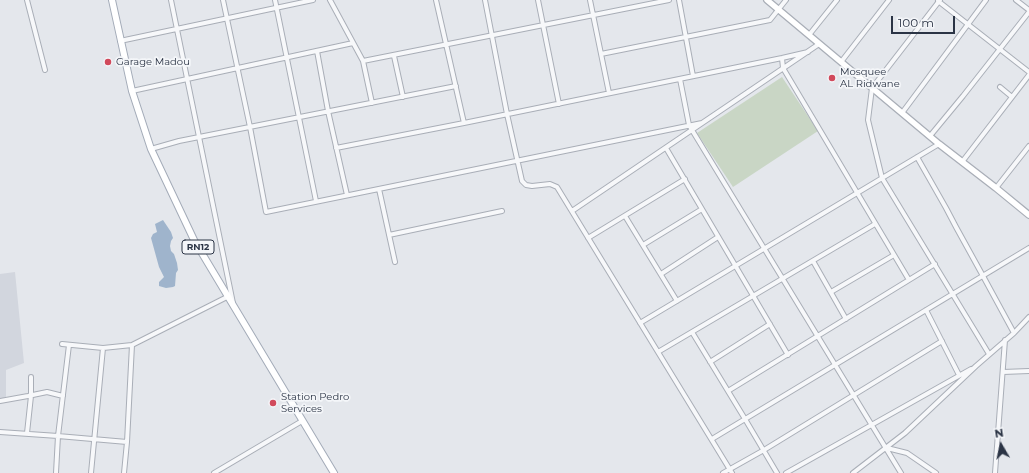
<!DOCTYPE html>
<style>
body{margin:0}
#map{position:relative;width:1029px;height:473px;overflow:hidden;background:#e4e7ec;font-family:Montserrat,sans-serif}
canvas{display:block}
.north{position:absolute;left:981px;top:425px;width:40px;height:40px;-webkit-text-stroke:3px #f4f6f9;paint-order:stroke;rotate:351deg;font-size:11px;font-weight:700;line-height:16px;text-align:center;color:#2b3445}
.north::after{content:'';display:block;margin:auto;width:14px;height:18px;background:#2b3445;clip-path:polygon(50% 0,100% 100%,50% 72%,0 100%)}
.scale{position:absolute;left:891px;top:16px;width:64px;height:18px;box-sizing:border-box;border:2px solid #2b3445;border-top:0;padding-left:5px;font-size:12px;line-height:14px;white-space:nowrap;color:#2b3445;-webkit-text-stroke:3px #f4f6f9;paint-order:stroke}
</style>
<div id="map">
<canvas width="1029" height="473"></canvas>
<div class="north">N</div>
<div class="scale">100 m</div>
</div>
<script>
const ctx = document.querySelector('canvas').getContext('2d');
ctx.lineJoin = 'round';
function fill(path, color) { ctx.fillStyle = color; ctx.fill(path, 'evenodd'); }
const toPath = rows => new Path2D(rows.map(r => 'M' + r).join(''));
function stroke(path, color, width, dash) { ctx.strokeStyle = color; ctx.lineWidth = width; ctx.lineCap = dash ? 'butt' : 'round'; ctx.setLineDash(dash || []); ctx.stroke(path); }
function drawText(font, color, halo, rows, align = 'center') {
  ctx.font = font + ' Montserrat,sans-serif'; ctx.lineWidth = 3.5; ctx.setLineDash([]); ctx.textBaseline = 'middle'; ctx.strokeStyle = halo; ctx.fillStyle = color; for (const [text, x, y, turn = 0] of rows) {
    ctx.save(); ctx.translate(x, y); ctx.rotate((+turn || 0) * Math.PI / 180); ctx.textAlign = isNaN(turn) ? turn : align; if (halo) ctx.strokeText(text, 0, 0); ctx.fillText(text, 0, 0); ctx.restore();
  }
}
fill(toPath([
 [15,272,24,363,6,370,6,398,0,398,0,274]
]), '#d2d6de');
fill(toPath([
 [782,77,818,131,733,187,697,133]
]), '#c9d6c5');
fill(toPath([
 [163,220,171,232,173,238,171,241,170,246,171,251,174,254,177,263,178,270,176,273,175,286,173,287,166,288,159,286,159,282,164,277,159,267,151,238,153,234,157,232,155,224]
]), '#9fb4cc');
const street = toPath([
 [27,0,45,70],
 [171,0,233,303],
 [223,0,250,127,266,212,702,123],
 [275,0,316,201],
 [330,0,363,61],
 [436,0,464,123],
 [485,0,507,114,522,181,526,185,532,186,550,184,557,187,732,473],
 [538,0,559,104],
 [590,0,609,93],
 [679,0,693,76],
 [940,0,872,88,868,120,882,178,989,354],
 [1016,0,1029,10],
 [938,1,1029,72],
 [809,35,837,0],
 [120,41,313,0],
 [317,51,328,111,347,195],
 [601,54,770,20,786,0],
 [394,56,403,97],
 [782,58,783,68,909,280],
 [841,62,889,0],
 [680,79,689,125,692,130,901,473],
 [1000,87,1012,97],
 [132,91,353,43],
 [372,103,363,61,669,0],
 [902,113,986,0],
 [930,136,963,96,1029,12],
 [336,148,464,123,782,58,808,52],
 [666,148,788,355],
 [151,149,179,141,456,86],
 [917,157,946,208,956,227,983,276,1014,333],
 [962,162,1029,75],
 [996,188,1029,146],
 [379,189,395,262],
 [572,211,819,44],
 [625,216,677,301],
 [389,235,502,211],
 [588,238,685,179],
 [643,245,702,209],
 [813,261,846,319],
 [661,274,718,237],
 [831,292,894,255],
 [926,310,959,375],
 [640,323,939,144],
 [692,332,745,419,777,473],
 [62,344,103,348,132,345,227,297],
 [658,352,875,224],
 [710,362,770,324],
 [1003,372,1029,371],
 [728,391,935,264],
 [0,401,28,396,47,392,63,396],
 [0,432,58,436,127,442],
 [27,433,31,396,31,377],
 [712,439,1029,248],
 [887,448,907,453,936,473],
 [56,473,58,436,69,345],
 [91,473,103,348],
 [124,473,127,442,132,345],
 [214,473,302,421],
 [723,473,764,450,942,341],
 [786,473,971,369],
 [853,473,905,433,976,366,1014,333,1029,317],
 [995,473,1005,340]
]);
const secondary = toPath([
 [767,0,939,144,996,188,1029,215]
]);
const primary = toPath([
 [112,0,132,91,151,149,194,240,334,473]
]);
stroke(street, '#a9aeb7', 6);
stroke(secondary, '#a9aeb7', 8);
stroke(primary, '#a3abb8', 8);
stroke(street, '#f7f8fa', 4);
stroke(secondary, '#fff', 5.5);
stroke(primary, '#fff', 6);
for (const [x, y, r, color] of [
 [108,62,4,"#d1495b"],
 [832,78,4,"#d1495b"],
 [273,403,4,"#d1495b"]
]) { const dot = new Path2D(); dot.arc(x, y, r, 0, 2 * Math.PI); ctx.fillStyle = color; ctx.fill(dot); stroke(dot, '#f4f6f9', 1.5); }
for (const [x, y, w] of [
 [198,247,32]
]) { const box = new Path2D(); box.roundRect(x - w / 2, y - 7, w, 14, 3); ctx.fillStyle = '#f4f6f9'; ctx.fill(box); stroke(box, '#2b3445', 1); }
drawText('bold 9px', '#2b3445', null, [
 ["RN12",198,247]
]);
drawText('10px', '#2b3445', '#f4f6f9', [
 ["Garage Madou",116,62],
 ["Mosquee",840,72],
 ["AL Ridwane",840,84],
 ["Station Pedro",281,397],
 ["Services",281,409]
], 'left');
</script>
